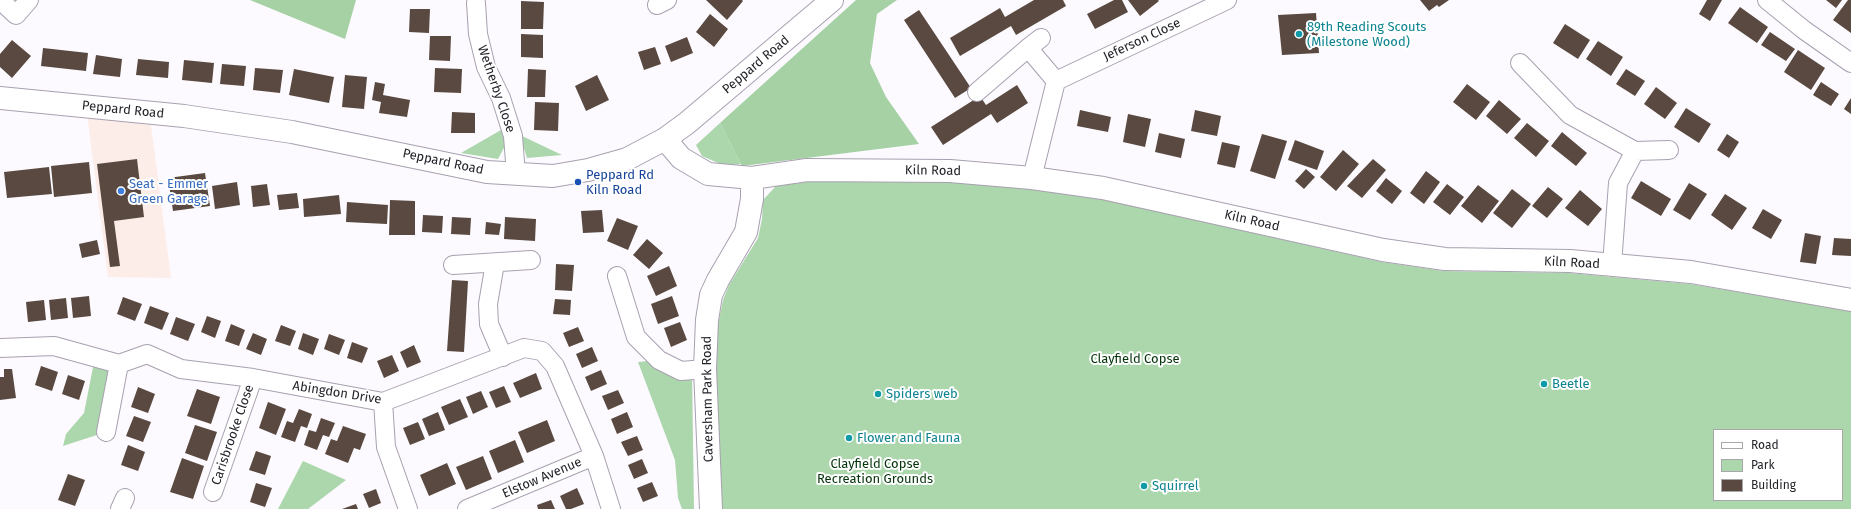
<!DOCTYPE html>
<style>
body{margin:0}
#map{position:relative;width:1851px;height:509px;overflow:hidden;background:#fcfafe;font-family:"Fira Sans",sans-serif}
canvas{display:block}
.legend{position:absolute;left:1713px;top:429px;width:130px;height:72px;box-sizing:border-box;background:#fff;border:1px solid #a8a7aa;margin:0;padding:5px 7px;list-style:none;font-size:12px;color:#26232a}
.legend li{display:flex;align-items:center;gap:8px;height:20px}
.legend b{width:20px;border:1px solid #a8a7aa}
</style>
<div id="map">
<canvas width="1851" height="509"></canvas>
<ul class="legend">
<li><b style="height:5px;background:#fff"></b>Road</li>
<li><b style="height:11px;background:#acd6ab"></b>Park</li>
<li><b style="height:11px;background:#594940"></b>Building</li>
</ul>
</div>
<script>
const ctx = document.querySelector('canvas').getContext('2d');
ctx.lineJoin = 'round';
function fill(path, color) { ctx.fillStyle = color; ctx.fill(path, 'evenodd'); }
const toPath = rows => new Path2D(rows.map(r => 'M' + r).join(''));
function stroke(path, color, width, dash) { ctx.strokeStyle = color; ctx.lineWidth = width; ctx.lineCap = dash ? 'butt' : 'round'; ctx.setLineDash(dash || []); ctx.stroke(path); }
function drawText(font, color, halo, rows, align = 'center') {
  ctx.font = font + ' "Fira Sans",sans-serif'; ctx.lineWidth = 4; ctx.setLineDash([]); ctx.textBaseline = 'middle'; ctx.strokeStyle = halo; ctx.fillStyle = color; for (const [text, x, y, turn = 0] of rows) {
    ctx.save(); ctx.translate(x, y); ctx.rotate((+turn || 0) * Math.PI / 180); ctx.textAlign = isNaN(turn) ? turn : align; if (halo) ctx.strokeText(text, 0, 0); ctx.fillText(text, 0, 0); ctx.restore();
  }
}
fill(toPath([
 [87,114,151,125,171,278,108,277]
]), '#fdede9');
fill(toPath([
 [720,123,741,164,725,166,702,156,696,145],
 [501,130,506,144,498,159,461,153],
 [520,135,562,155,527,158],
 [807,182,950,182,1031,189,1102,199,1382,262,1444,271,1569,273,1690,284,1851,311,1851,509,720,509,716,357,718,325,723,300,729,285,758,238,762,219,763,200,776,186],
 [1714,430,1842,430,1842,500,1714,500],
 [95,357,119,364,106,432,63,446,66,434,84,413],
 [659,360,692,370,694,509,682,509,678,498,675,460,638,362],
 [303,461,346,480,308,509,278,509]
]), '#acd6ab');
fill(toPath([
 [250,0,356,0,345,39],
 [856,0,897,0,877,14,870,63,886,97,919,144,742,166,720,123]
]), '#a5d1a5');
fill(toPath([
 [706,0,742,0,743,1,727,20],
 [1034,0,1063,0,1066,6,1016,35,1011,26,960,56,950,38,1000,8,1005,17],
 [1114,0,1122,0,1128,12,1095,29,1087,14],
 [1128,0,1158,0,1159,1,1140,16],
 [1420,0,1449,0,1439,7,1437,5,1429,11],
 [1707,0,1722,0,1710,21,1699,14],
 [1826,0,1842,0,1836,8],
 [1848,0,1851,0,1851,33,1833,20],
 [521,1,544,2,543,29,521,29],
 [1740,7,1768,27,1757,43,1728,23],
 [410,9,430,9,429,33,409,32],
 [919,10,971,88,955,98,904,20],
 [1316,13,1319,53,1282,55,1278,15],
 [710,14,728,29,714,47,696,32],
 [1565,24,1590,40,1578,59,1553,43],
 [1770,32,1795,49,1786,61,1761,45],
 [521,34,543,35,543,58,521,57],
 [430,36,451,36,450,61,429,60],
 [687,37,693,53,671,62,665,46],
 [12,40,31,56,12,78,0,67,0,54],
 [1598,41,1623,57,1611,76,1586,59],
 [655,47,661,64,644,70,638,52],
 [43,48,88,53,86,71,41,66],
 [1798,50,1825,68,1811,90,1784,72],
 [96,55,122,59,120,77,93,74],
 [138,59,169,62,168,78,136,75],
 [184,60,214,63,212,83,182,80],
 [222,64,246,66,244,86,220,84],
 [255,68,283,70,280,93,253,90],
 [435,68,462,69,461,93,434,92],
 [294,69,334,77,329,103,289,95],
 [528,69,546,70,545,97,527,97],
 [1626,69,1645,81,1635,96,1616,84],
 [345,75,367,77,364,109,342,107],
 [597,75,609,100,586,111,575,86],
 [375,82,385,84,383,95,410,100,407,117,379,113,381,102,372,100],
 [1821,82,1839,94,1831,106,1813,95],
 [1467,84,1490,102,1476,120,1453,102],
 [1017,85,1028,103,997,123,991,114,943,145,931,127,980,96,986,105],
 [1656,87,1677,103,1665,119,1644,104],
 [1851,98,1851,114,1844,109],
 [1499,100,1521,119,1507,134,1486,116],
 [535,102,559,103,558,131,534,130],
 [1686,108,1711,124,1699,143,1674,127],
 [1080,110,1111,117,1108,132,1077,126],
 [1195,110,1221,116,1217,136,1191,131],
 [452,112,475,113,475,133,451,133],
 [1128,114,1151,119,1145,147,1123,142],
 [1527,123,1549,141,1536,157,1514,138],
 [1562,132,1587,153,1576,166,1551,146],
 [1159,133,1185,139,1181,158,1155,152],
 [1262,134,1287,141,1275,179,1250,171],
 [1727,134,1739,142,1729,158,1717,150],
 [1295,140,1324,151,1317,170,1288,160],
 [1222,142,1240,146,1235,168,1217,164],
 [1343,150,1359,164,1336,191,1320,177],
 [137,159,144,217,114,221,120,266,110,267,97,164],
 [1373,159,1386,170,1362,198,1347,186],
 [89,162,92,193,54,197,51,166],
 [49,167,52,194,7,198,4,172],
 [1306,169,1315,177,1304,189,1295,181],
 [1426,171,1440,182,1424,204,1410,193],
 [205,173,210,206,173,211,168,178],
 [1386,178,1402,191,1392,204,1376,191],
 [1641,181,1671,199,1661,216,1631,198],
 [237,182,240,205,215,209,212,186],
 [1689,183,1707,194,1690,220,1673,210],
 [267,184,270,205,253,207,251,186],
 [1447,184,1464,197,1450,215,1433,202],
 [1478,185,1499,201,1482,223,1461,206],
 [1548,187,1563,199,1547,218,1532,206],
 [1512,189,1531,204,1512,228,1493,213],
 [1580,190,1602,209,1588,226,1565,208],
 [297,193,299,208,279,210,277,195],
 [1725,194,1747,208,1732,230,1711,215],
 [339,195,341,214,304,217,303,199],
 [390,200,415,201,415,235,389,235],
 [347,202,388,205,387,224,346,222],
 [1763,209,1782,220,1771,239,1752,228],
 [602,210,604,232,583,233,581,211],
 [423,215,443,216,442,233,422,232],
 [452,217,471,218,470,235,451,234],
 [505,217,536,219,535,241,504,239],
 [617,218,638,226,628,250,607,241],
 [486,222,501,224,499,235,485,234],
 [1805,233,1821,236,1816,264,1800,262],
 [1834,238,1851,239,1851,256,1832,255],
 [647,239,663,253,649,269,633,255],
 [97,240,100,254,82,258,79,244],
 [556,264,574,265,572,291,555,290],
 [669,266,677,286,656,296,647,276],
 [452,280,468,281,464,352,447,351],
 [89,296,91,316,73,318,71,298],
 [672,296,679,316,658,324,651,304],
 [123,297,142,304,135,321,117,314],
 [66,298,68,318,51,320,49,300],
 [555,299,571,300,570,315,553,314],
 [44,300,46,320,28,322,26,302],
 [150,306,169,313,162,330,144,323],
 [207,316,221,321,215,338,201,332],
 [176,317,195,324,188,341,170,334],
 [680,322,687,340,671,347,664,328],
 [231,324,245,330,239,346,225,341],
 [281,325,296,331,290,346,275,341],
 [578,327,584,341,569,347,563,333],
 [253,333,267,339,261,355,246,349],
 [303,333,319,339,313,355,298,349],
 [329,334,345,340,339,355,324,349],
 [352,342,368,348,362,363,347,358],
 [414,345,421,362,407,368,400,352],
 [592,347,598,361,582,368,576,354],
 [392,355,399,371,384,378,377,361],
 [41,366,58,372,52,391,35,385],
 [4,369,12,369,16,398,0,400,0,377,4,377],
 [601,370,607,384,591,391,585,377],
 [536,373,542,389,520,398,513,383],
 [68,375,85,381,79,400,62,394],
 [504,386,511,402,496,408,489,392],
 [138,387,155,394,148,413,131,407],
 [197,389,220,397,211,424,187,416],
 [618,390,624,403,608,410,602,396],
 [481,391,488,407,473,414,466,397],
 [460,399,468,417,449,425,441,407],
 [268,402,286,409,276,435,259,428],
 [299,409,312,414,307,428,301,426,295,442,281,437,287,421,293,423],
 [438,412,445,430,429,436,422,419],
 [627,412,633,427,617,434,611,419],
 [134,416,151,422,143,442,126,436],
 [321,418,335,423,329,437,323,435,317,450,304,445,309,430,316,432],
 [547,420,555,441,527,453,518,432],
 [418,422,425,439,410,445,403,428],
 [195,425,217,432,207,461,185,453],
 [343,426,366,434,360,450,354,448,348,463,325,454,331,439,337,441],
 [637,436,643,450,628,456,621,442],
 [515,440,524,462,498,473,489,451],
 [128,445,145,452,138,471,121,465],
 [256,451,271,456,265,475,249,470],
 [483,456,492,479,466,490,456,467],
 [182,458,204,466,193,499,170,492],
 [642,459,648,473,634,479,628,465],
 [447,463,456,484,429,496,420,475],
 [68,474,85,480,75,506,58,500],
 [652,482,658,496,643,502,637,488],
 [256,483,272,488,265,507,250,502],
 [577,488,584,504,571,509,566,509,560,496],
 [376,489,381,503,369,508,363,494],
 [551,500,555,509,538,509,537,505],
 [356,504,358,509,342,509]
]), '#594940');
const minor = toPath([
 [0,0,16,15,29,0],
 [1767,0,1804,30,1851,63],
 [476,3,478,34,486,67,501,98,513,136,516,175],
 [657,5,667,0],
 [1520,63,1570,115,1635,151,1669,150],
 [1056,81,1227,0],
 [977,92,1028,48],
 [1032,178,1056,81,1028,48,1041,38],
 [495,263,488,304,489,324,503,357],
 [453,265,531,260],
 [1612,265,1618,183,1635,151],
 [617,276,636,337,659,360,681,371,705,369],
 [0,348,54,346,119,364],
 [383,402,386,447,408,509],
 [106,432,119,364,147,354,181,369,253,378,383,402,524,348,542,351,555,366,594,456,611,509],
 [213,492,253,378],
 [120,509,125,498],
 [467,509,594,456]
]);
const tertiary = toPath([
 [665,139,681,158,708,174,752,178,807,170,950,171,1032,178,1103,188,1383,250,1445,259,1570,261,1691,272,1851,300],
 [711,509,705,369,707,320,711,295,718,280,746,232,752,199,752,178]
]);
const secondary = toPath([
 [0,98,184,116,292,132,487,172,553,176,588,170,627,159,665,139,687,123,832,0]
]);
stroke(minor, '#a8a0b1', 20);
stroke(tertiary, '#a8a0b1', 24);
stroke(secondary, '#a8a0b1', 24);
stroke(minor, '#fff', 18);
stroke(tertiary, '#fff', 22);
stroke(secondary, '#fff', 22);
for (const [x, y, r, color] of [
 [1299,34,4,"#0f9aa8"],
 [578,182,4,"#1a4fb4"],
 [121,191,4,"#3f7fe0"],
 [1544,384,4,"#0f9aa8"],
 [878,394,4,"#0f9aa8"],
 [849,438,4,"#0f9aa8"],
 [1144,486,4,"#0f9aa8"]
]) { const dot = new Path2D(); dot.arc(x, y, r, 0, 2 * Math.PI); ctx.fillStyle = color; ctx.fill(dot); stroke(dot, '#fff', 1.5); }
drawText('13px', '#0d838f', '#fff', [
 ["89th Reading Scouts",1307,27],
 ["(Milestone Wood)",1307,42],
 ["Beetle",1552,384],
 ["Spiders web",886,394],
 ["Flower and Fauna",857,438],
 ["Squirrel",1152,486]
], 'left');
drawText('13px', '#26232a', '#fff', [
 ["Jeferson Close",1142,40,-25],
 ["Peppard Road",756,65,-40],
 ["Wetherby Close",496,89,71],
 ["Peppard Road",123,110,6],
 ["Peppard Road",443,162,12],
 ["Kiln Road",933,171,1],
 ["Kiln Road",1252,221,13],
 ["Kiln Road",1572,263,3],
 ["Abingdon Drive",337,393,9],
 ["Caversham Park Road",708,399,-91],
 ["Carisbrooke Close",233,435,-71],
 ["Elstow Avenue",542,478,-23]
]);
drawText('13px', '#164399', '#fff', [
 ["Peppard Rd",586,175],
 ["Kiln Road",586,190]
], 'left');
drawText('13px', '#366cbe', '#fff', [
 ["Seat - Emmer",129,184],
 ["Green Garage",129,199]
], 'left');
drawText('13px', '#04340a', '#fff', [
 ["Clayfield Copse",1135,359],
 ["Clayfield Copse",875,464],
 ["Recreation Grounds",875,479]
]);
</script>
